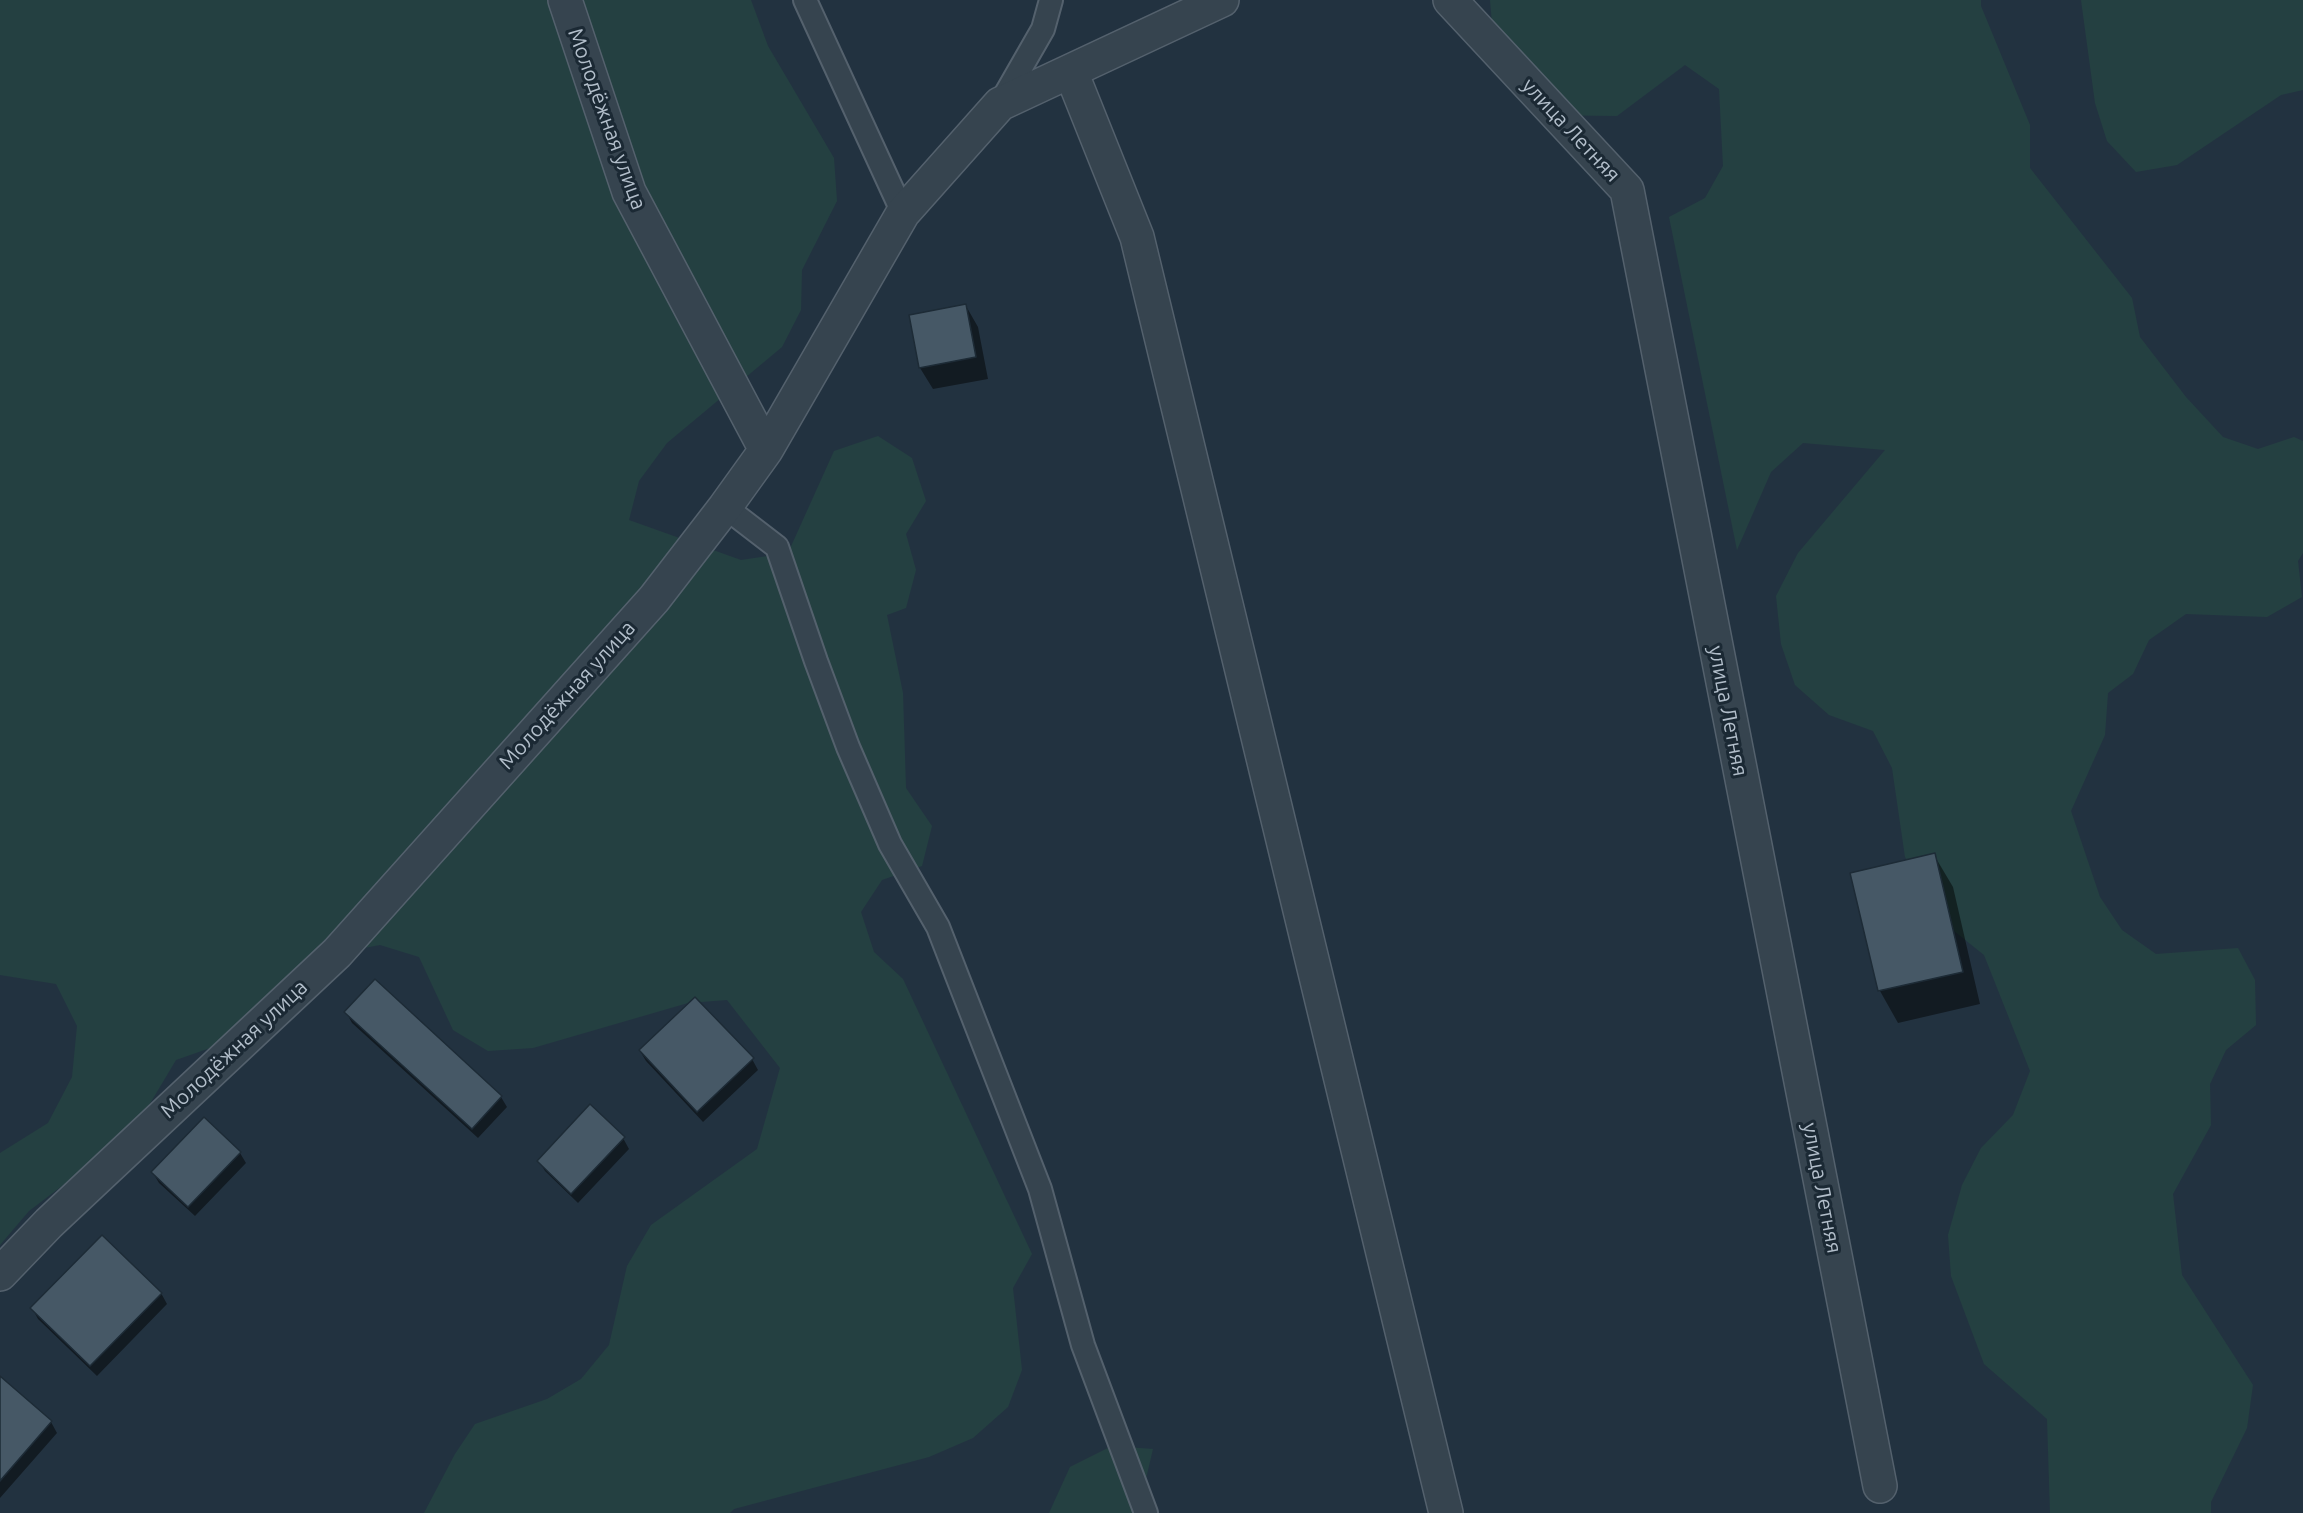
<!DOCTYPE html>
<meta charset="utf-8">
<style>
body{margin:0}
canvas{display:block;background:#223240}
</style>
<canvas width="2303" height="1513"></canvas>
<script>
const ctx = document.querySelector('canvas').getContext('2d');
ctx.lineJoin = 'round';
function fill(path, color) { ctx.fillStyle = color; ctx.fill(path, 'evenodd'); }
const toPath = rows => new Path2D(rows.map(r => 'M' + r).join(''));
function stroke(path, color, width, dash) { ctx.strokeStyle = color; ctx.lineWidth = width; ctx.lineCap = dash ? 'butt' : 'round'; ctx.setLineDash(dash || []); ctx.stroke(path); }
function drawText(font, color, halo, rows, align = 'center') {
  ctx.font = font + ' Ubuntu,sans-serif'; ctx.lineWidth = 6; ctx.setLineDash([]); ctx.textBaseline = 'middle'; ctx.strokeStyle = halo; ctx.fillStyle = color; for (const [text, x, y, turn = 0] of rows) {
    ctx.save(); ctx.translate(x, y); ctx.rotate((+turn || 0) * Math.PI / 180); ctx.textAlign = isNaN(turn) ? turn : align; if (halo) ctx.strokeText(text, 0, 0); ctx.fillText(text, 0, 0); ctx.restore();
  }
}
fill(toPath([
 [0,0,751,0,768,46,834,158,837,201,802,270,801,310,782,347,667,443,639,481,629,520,741,560,788,553,834,451,878,436,912,458,926,501,906,534,916,570,906,608,887,615,903,693,906,788,932,826,922,866,882,880,861,912,874,952,903,979,1032,1254,1013,1288,1022,1370,1008,1407,973,1438,929,1457,734,1509,730,1513,424,1513,455,1454,475,1424,547,1399,581,1379,609,1345,627,1266,651,1225,757,1149,780,1068,727,1000,688,1003,533,1048,488,1051,453,1030,419,957,380,945,337,953,264,1029,176,1060,133,1132,29,1211,0,1245,0,1153,48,1123,72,1077,77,1026,56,984,0,975],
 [1490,0,1981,0,1981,6,2030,125,2030,168,2132,298,2140,337,2186,397,2223,437,2258,449,2294,437,2303,441,2303,553,2298,561,2302,597,2267,617,2186,614,2149,640,2133,674,2108,693,2105,735,2071,811,2100,897,2122,930,2156,954,2238,948,2255,980,2256,1025,2226,1050,2210,1084,2211,1125,2173,1194,2182,1275,2253,1385,2247,1428,2211,1502,2211,1513,2050,1513,2047,1419,1984,1364,1951,1276,1948,1235,1962,1185,1981,1148,2013,1115,2030,1071,1984,955,1954,931,1905,857,1892,768,1873,731,1829,715,1795,685,1781,644,1776,596,1798,553,1885,450,1803,443,1771,472,1737,550,1669,217,1705,198,1723,166,1719,89,1685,65,1617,116,1536,115,1494,47],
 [2081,0,2303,0,2303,90,2281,95,2177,165,2136,172,2107,141,2095,103],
 [1112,1446,1153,1449,1138,1513,1049,1513,1070,1467]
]), '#244041');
fill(toPath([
 [966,306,978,327,988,379,933,389,920,368],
 [1934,855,1953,887,1980,1004,1898,1023,1880,991,1852,874],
 [346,1012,501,1097,507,1107,478,1138,352,1023],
 [640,1051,752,1059,758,1070,703,1122,646,1061],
 [623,1138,629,1149,578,1203,545,1171,539,1161],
 [240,1153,246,1163,195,1216,159,1183,153,1173],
 [161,1293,167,1304,97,1376,38,1319,32,1308],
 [0,1378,51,1422,57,1433,0,1498]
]), '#0007');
const building = toPath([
 [966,304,976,357,919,368,909,315,966,304],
 [1935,853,1963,972,1878,991,1850,873,1935,853],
 [375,979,502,1096,472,1129,344,1012,375,979],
 [695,997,754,1058,697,1112,639,1050,695,997],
 [590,1104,625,1137,571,1194,537,1161,590,1104],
 [204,1117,241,1152,188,1207,151,1172,204,1117],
 [102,1235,162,1293,90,1366,30,1308,102,1235],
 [0,1376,52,1421,0,1481,0,1376]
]);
fill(building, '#465866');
stroke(building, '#1d2b36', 1.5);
const service = toPath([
 [805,0,903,213],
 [1000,104,1043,29,1051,0],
 [725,507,777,547,816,661,848,747,890,844,938,927,1040,1189,1083,1345,1146,1513]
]);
const minor = toPath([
 [1450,0,1627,190,1880,1486],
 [1071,72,1137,237,1446,1513],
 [766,450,903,213,1000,104,1222,0],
 [0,1274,49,1223,337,953,654,599,725,507,766,450,629,192,565,0]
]);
stroke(service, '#54616d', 26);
stroke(minor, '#54616d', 36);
stroke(service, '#36444f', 22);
stroke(minor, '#36444f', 33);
drawText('21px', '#b2beca', '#1b2934', [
 ["Молодёжная улица",607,119,70],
 ["улица Летняя",1571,130,47],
 ["Молодёжная улица",567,695,-48],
 ["улица Летняя",1728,711,79],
 ["Молодёжная улица",234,1049,-43],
 ["улица Летняя",1822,1188,79]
]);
</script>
